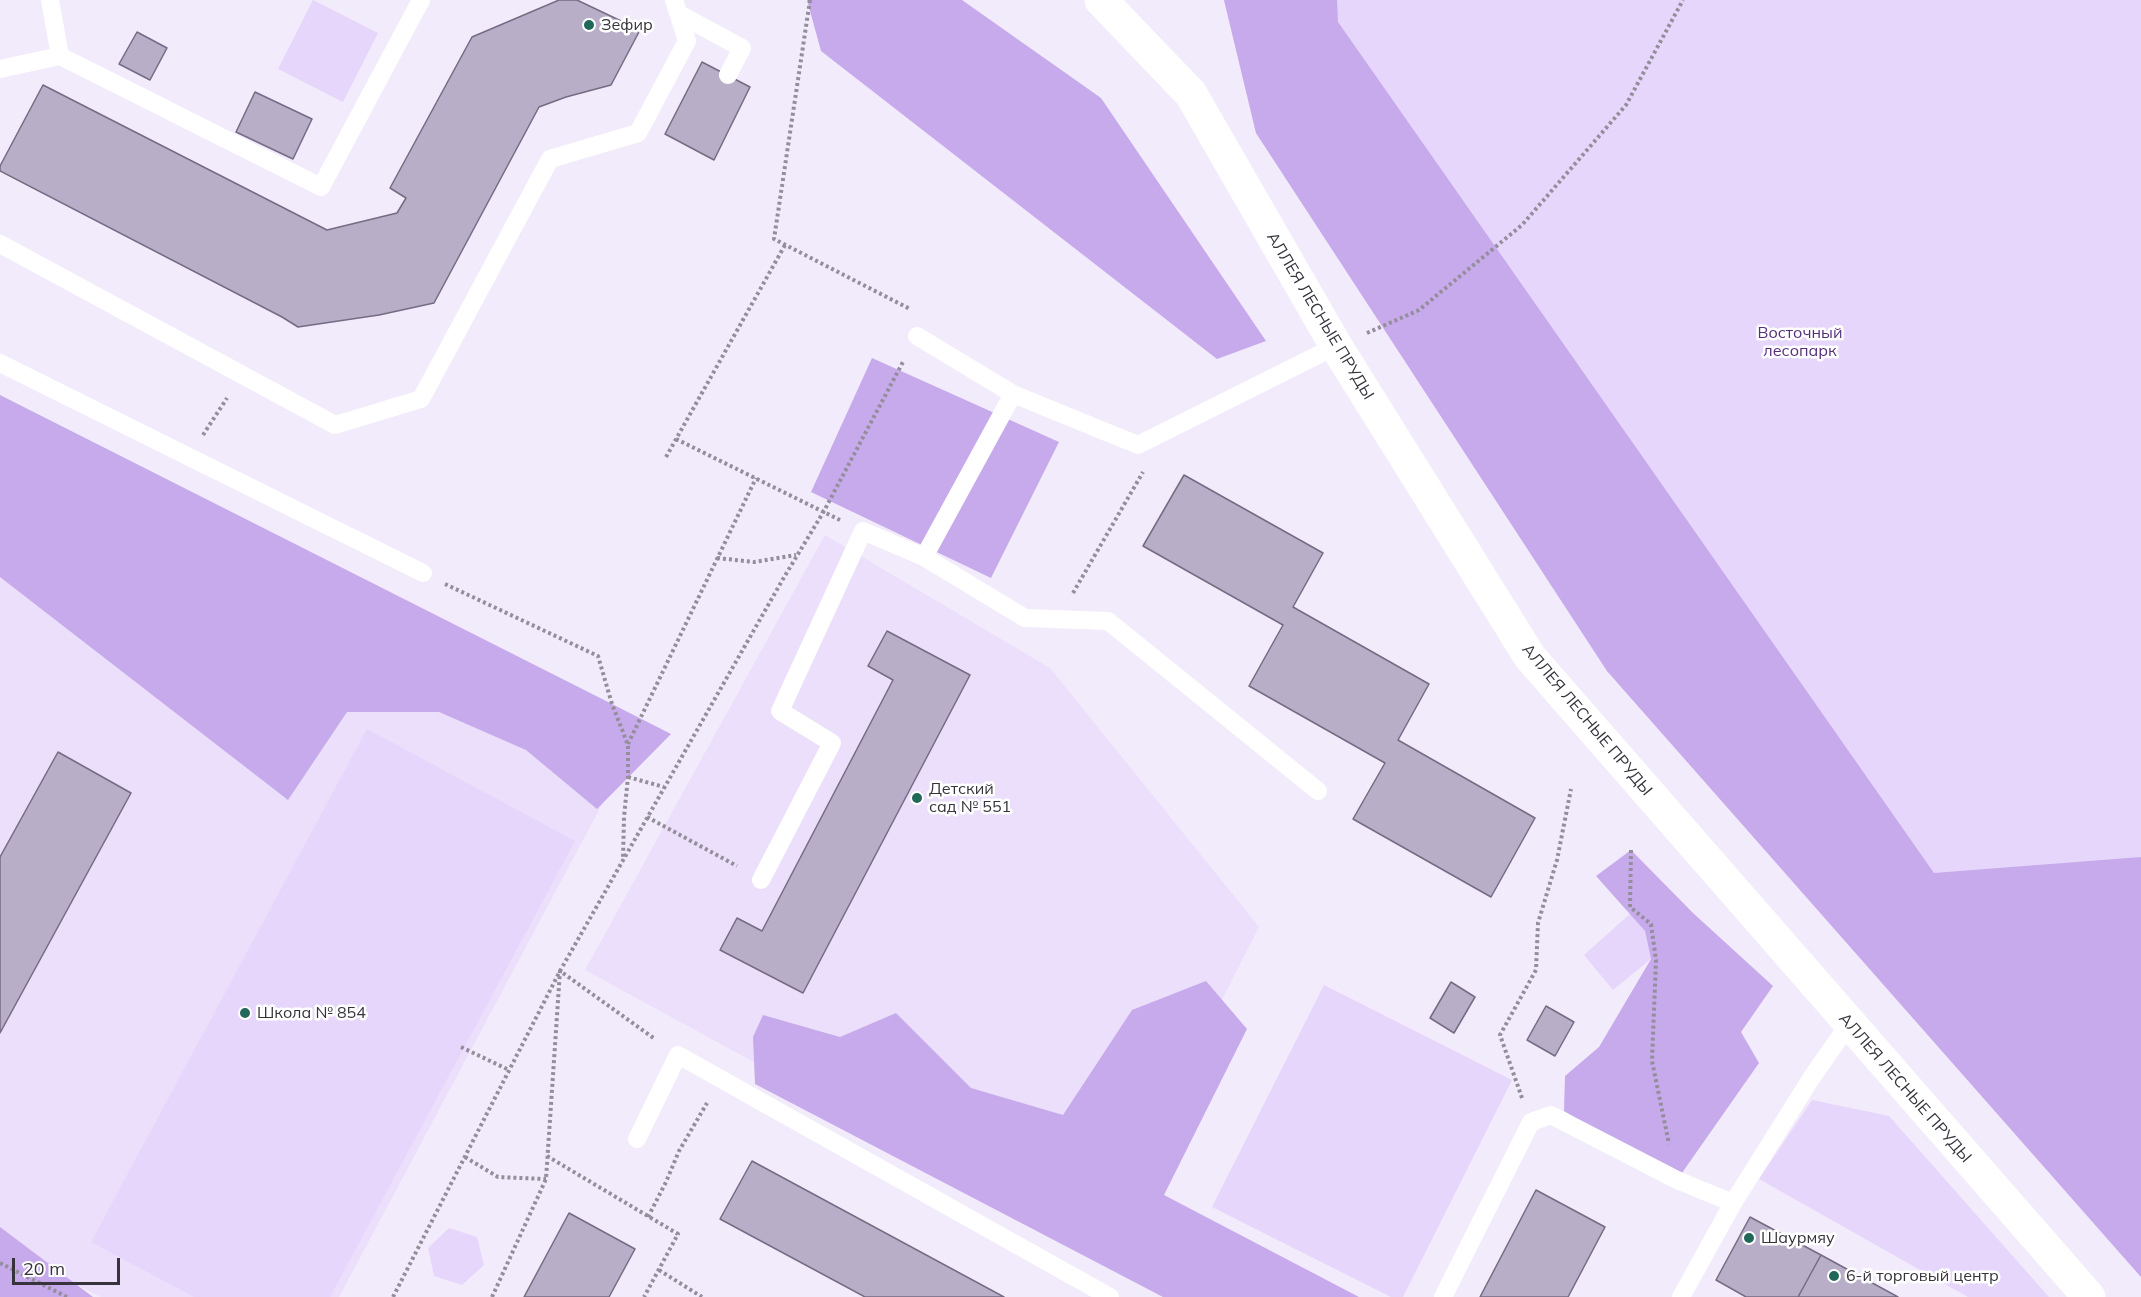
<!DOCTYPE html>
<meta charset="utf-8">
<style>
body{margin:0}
#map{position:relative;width:2141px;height:1297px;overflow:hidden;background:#f2ebfb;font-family:Mulish,sans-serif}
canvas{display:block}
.scale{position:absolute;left:12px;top:1258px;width:108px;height:27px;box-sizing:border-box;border:3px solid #37333d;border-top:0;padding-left:8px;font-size:18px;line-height:21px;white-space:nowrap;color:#37333d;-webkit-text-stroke:4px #fff;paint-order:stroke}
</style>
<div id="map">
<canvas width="2141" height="1297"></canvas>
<div class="scale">20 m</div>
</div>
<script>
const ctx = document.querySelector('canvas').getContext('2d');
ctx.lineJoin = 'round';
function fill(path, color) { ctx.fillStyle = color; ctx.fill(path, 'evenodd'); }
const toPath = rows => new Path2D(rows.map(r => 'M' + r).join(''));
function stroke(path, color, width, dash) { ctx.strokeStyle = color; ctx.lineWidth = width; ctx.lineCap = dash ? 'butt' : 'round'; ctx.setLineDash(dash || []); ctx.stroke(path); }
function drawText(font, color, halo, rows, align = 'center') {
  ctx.font = font + ' Mulish,sans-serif'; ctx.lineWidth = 5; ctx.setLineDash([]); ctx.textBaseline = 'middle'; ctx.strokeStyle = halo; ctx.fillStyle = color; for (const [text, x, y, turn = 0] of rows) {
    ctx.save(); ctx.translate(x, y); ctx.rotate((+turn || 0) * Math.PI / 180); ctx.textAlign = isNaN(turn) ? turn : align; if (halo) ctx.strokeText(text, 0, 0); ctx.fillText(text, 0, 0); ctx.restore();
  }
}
fill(toPath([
 [0,451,615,780,339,1297,101,1297,0,1245],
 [825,535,1050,668,1259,927,1095,1248,585,970]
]), '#ebdffb');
fill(toPath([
 [313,0,378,33,343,102,278,69],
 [1224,0,2141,0,2141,1277,1607,671,1256,133],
 [367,729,575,841,330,1297,194,1297,91,1242],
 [1630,914,1645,931,1651,959,1613,990,1584,955],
 [1324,985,1512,1080,1403,1297,1391,1297,1212,1207],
 [1812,1100,1889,1116,2049,1297,1968,1297,1759,1179],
 [449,1228,477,1237,484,1265,462,1285,434,1276,428,1248]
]), '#e6d6fb');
fill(toPath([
 [807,0,962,0,1101,98,1266,341,1217,359,821,51],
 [1224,0,1337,0,1338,22,1934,873,2141,857,2141,1277,1607,671,1256,133],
 [872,358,1059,442,991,578,811,492],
 [0,395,612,704,671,734,597,809,526,750,439,712,347,712,288,800,0,577],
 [1631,850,1693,913,1773,986,1741,1032,1759,1063,1677,1180,1564,1111,1565,1076,1599,1047,1651,959,1645,931,1596,876],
 [1206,981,1247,1029,1164,1195,1359,1297,1163,1297,755,1084,753,1037,763,1015,840,1037,896,1013,971,1088,1063,1115,1132,1010],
 [0,1227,93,1297,0,1297]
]), '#c7aaeb');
const building = toPath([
 [559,0,577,0,640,30,611,85,566,97,539,107,434,303,379,315,298,327,282,317,0,171,0,166,43,85,327,230,397,213,406,198,390,188,472,37,559,0],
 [137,32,167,48,150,80,119,64,137,32],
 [702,62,750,87,714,160,665,134,702,62],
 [255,92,312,119,293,159,236,132,255,92],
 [1184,475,1323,553,1293,607,1429,684,1398,740,1535,818,1491,897,1353,819,1385,763,1249,686,1283,625,1143,546,1184,475],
 [887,631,970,675,803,993,720,950,737,918,762,931,893,680,868,666,887,631],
 [58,752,131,793,0,1033,0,857,58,752],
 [1451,982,1475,997,1454,1033,1430,1018,1451,982],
 [1546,1006,1574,1022,1555,1056,1527,1040,1546,1006],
 [752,1161,1004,1297,865,1297,720,1219,752,1161],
 [1536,1190,1605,1227,1568,1297,1480,1297,1536,1190],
 [569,1213,635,1249,609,1297,524,1297,569,1213],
 [1750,1217,1821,1255,1798,1297,1746,1297,1716,1280,1750,1217],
 [1821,1255,1898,1297,1798,1297,1821,1255]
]);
fill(building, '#b9aec8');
stroke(building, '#766b83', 1.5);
stroke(toPath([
 [810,0,774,239,910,309],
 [1367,333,1419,310,1522,225,1626,105,1683,0],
 [203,435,227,398],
 [676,439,840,520],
 [666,457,785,245],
 [717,558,754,562,796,555],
 [445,584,598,656,612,704,628,745,628,777,624,817,623,859],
 [1073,593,1143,472],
 [628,744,756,478],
 [628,777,664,787],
 [647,817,737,866],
 [1631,850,1630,907,1651,924,1656,960,1652,1061,1669,1144],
 [461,1047,509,1070],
 [1522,1098,1500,1035,1536,970,1538,923,1557,860,1571,789],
 [547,1156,678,1234,644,1297],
 [465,1157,498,1177,546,1179],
 [648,1217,666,1182,679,1151,707,1103],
 [0,1263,67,1297],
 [659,1270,702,1297],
 [393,1297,560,971,783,579,824,511,904,360],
 [492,1297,546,1179,560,971,655,1039]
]), '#948e9b', 4, [3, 3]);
stroke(toPath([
 [50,0,60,56],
 [679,14,742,48,728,75],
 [0,69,60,56,321,187,421,0],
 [0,244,335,425,421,399,550,159,638,133,687,41,674,0],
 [917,336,1013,394,1138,445,1336,346],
 [0,363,423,573],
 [1013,394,924,557,1025,618,1108,621,1318,791],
 [761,880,832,743,780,711,863,531,924,557],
 [637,1139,678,1055,1110,1297],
 [1443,1297,1531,1122,1551,1115,1677,1180,1733,1203],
 [1681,1297,1733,1203,1812,1077,1849,1024]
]), '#fff', 18);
stroke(toPath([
 [1101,0,1191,94,1336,346,1530,657,2089,1297]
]), '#fff', 33);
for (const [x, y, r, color] of [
 [589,25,6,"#21675a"],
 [917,798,6,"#21675a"],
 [245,1013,6,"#21675a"],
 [1749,1238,6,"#21675a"],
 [1834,1276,6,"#21675a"]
]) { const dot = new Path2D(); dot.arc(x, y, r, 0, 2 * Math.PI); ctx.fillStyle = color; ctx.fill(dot); stroke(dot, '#fff', 2); }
drawText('16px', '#37333d', '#fff', [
 ["Зефир",601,25],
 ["Детский",929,789],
 ["сад № 551",929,807],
 ["Школа № 854",257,1013],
 ["Шаурмяу",1761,1238],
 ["6-й торговый центр",1846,1276]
], 'left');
drawText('16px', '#37333d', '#fff', [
 ["АЛЛЕЯ ЛЕСНЫЕ ПРУДЫ",1320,316,59],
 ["АЛЛЕЯ ЛЕСНЫЕ ПРУДЫ",1587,720,50],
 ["АЛЛЕЯ ЛЕСНЫЕ ПРУДЫ",1905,1088,49]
]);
drawText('16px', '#552f7a', '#fff', [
 ["Восточный",1800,333],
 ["лесопарк",1800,351]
]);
</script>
